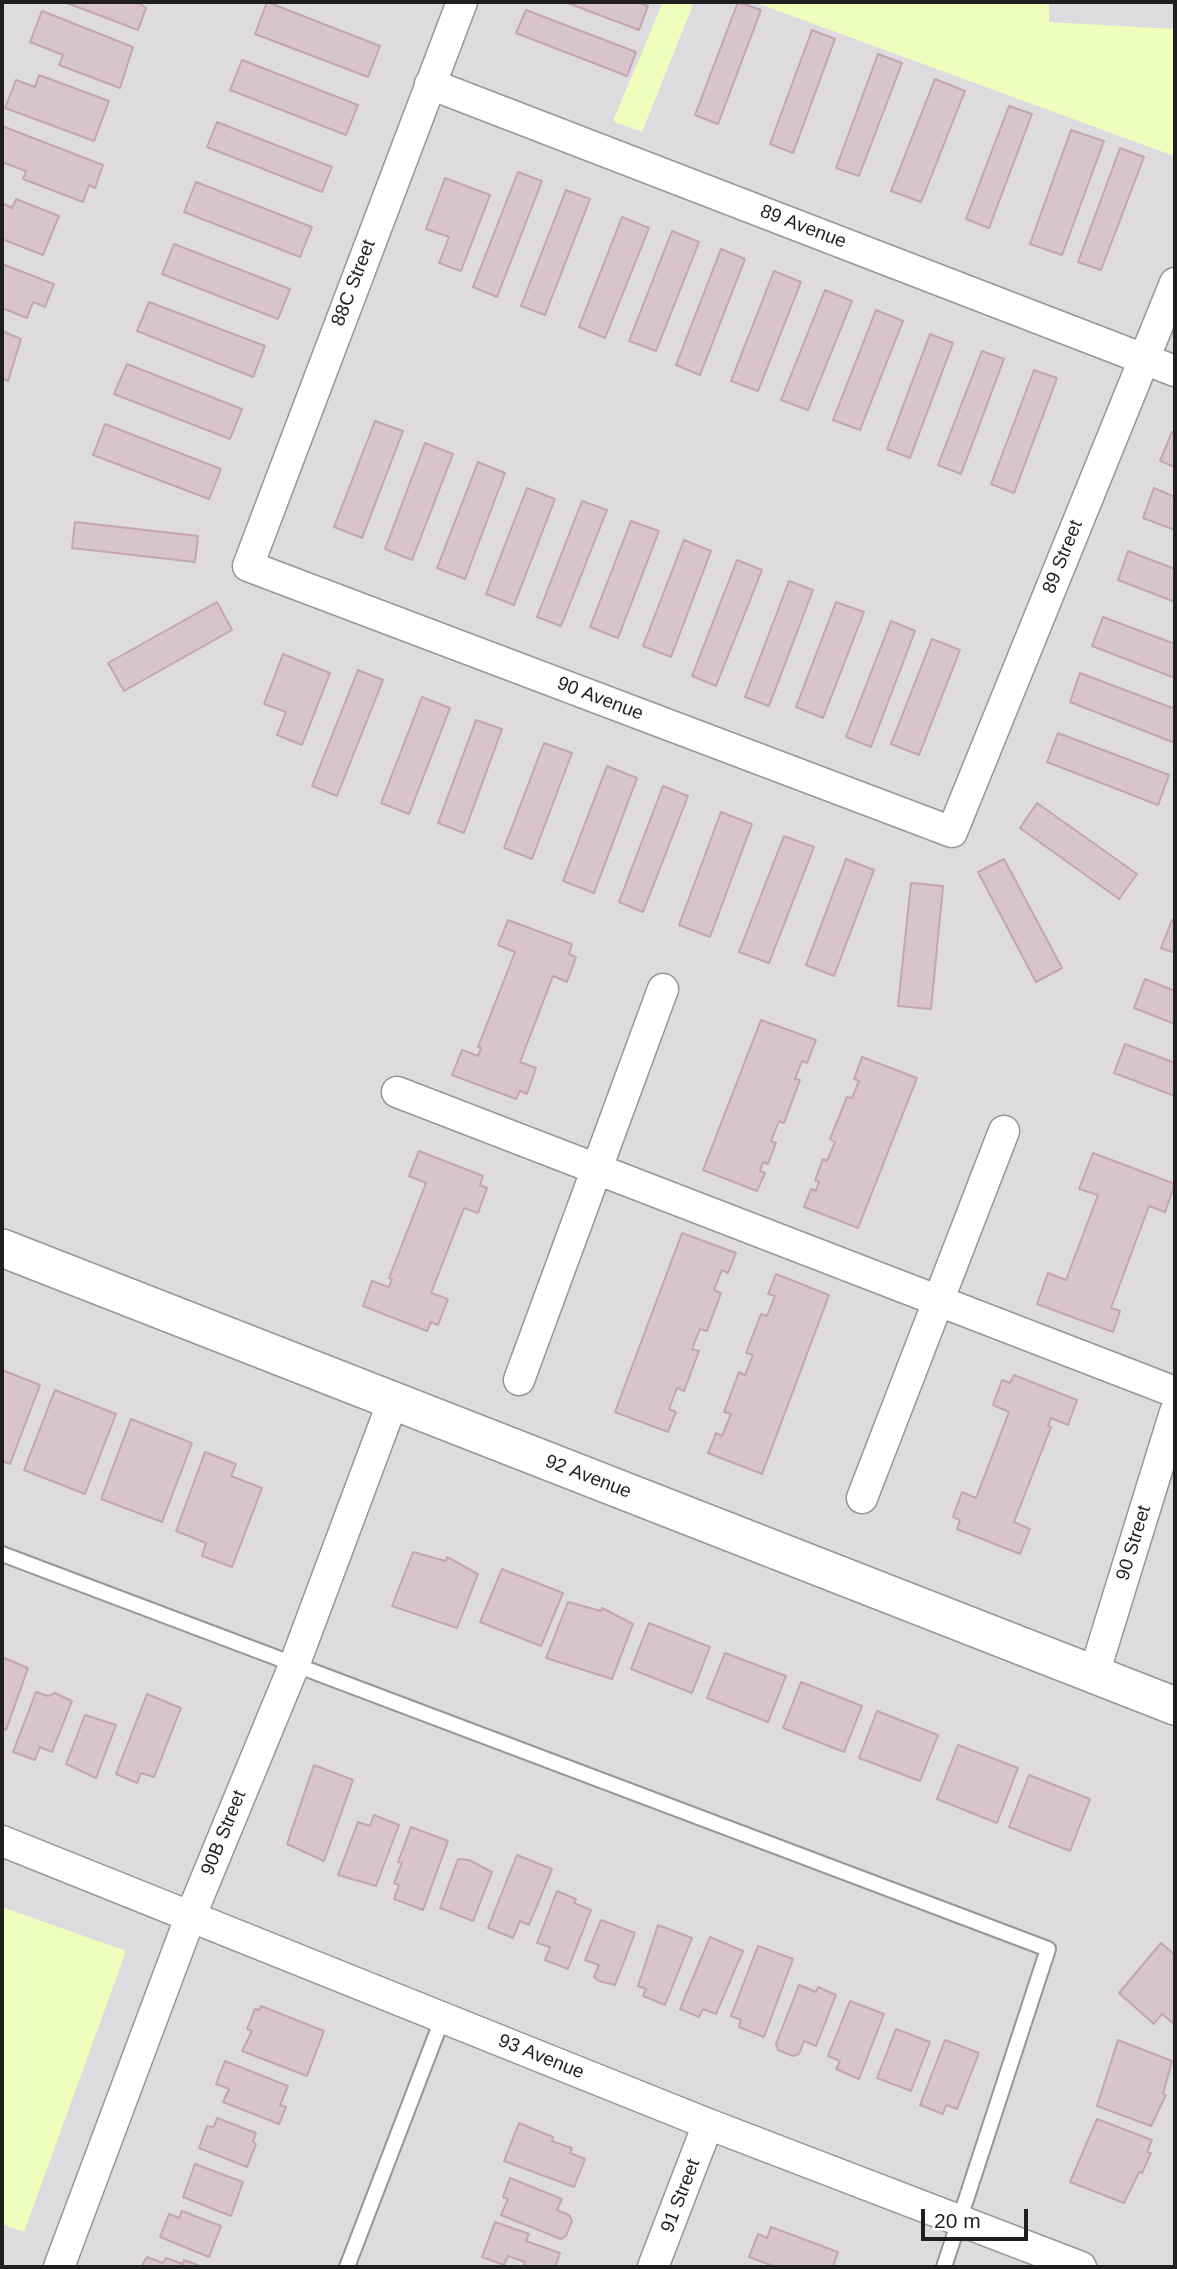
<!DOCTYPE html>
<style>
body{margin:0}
#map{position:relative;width:1177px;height:2269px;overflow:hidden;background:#f0e4e6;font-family:Arial,sans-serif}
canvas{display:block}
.frame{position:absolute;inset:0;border:4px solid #1f1f1f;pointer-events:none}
.scale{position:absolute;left:921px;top:2209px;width:107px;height:32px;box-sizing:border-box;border:4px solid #1f1f1f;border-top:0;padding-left:9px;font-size:21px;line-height:24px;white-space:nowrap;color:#1f1f1f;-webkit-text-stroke:5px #fff;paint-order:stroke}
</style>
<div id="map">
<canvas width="1177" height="2269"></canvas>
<div class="frame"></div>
<div class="scale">20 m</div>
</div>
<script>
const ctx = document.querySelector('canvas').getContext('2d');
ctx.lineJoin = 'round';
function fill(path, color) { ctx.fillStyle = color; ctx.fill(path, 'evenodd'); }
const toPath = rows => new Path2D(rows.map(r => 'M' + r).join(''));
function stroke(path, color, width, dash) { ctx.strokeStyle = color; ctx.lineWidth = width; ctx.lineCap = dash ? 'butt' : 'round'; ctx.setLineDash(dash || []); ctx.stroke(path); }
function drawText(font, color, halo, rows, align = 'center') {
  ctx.font = font + ' Arial,sans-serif'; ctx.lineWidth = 7; ctx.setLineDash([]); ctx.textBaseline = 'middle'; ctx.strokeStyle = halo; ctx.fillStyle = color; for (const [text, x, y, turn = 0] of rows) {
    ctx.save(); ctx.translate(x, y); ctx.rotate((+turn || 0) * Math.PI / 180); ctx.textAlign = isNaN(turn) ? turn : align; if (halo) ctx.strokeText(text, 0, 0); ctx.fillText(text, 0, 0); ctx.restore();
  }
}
fill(toPath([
 [2,2,1175,2,1175,2267,2,2267]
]), '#dddbdd');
fill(toPath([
 [663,2,694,2,642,132,613,121],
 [754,2,1049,2,1049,22,1175,29,1174,156],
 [2,1907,126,1951,24,2232,2,2224]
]), '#f0febd');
const building = toPath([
 [64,2,137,2,146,8,138,30,64,2],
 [267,2,380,46,368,77,255,34,267,2],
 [565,2,637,2,648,6,639,30,565,2],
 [738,2,761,10,718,124,695,115,738,2],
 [526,10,636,52,627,76,516,33,526,10],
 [42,11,133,47,120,88,59,65,63,55,30,42,42,11],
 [812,30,835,39,793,153,770,144,812,30],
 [878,54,902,63,859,176,836,168,878,54],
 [242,60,358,105,346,135,230,90,242,60],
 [39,75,109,101,94,141,5,108,16,80,35,87,39,75],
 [935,79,965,91,921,202,891,191,935,79],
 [1009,106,1032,114,989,228,966,219,1009,106],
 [217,122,332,167,322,192,207,147,217,122],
 [2,126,103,165,95,188,89,185,83,202,23,179,26,171,2,162,2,126],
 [1071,130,1104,141,1062,255,1030,244,1071,130],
 [1120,148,1144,157,1101,270,1078,262,1120,148],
 [518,172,542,181,497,297,473,287,518,172],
 [445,178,490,195,461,271,439,263,449,237,426,229,445,178],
 [196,182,312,227,300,257,184,212,196,182],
 [566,190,590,199,545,315,521,306,566,190],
 [16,199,59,216,43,255,2,239,2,203,12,208,16,199],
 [622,217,649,228,605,338,579,327,622,217],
 [672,231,699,242,656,351,629,341,672,231],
 [174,244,290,289,278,319,162,274,174,244],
 [721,249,745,259,700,375,676,365,721,249],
 [2,264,54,284,45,307,33,302,27,318,2,308,2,264],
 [774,271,801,282,758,391,731,381,774,271],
 [825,290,852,301,808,410,781,400,825,290],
 [149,302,265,346,253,377,137,331,149,302],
 [876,310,903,321,860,430,833,420,876,310],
 [2,331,21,339,8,381,2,378,2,331],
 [930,334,953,343,910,458,887,449,930,334],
 [982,351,1004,359,961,474,938,465,982,351],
 [127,364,242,409,230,439,114,394,127,364],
 [1034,370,1057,378,1014,493,991,484,1034,370],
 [375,421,403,431,362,538,334,527,375,421],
 [105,424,221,469,209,499,93,455,105,424],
 [1172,432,1175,433,1175,467,1160,461,1172,432],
 [425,443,453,454,412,560,385,549,425,443],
 [478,462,505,473,465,579,437,568,478,462],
 [527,488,555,499,514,605,486,594,527,488],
 [1154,488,1175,497,1175,530,1143,518,1154,488],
 [582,501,607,510,561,626,537,617,582,501],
 [631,521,659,531,618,638,590,627,631,521],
 [75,522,198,536,195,562,72,548,75,522],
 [684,540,711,551,671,657,643,646,684,540],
 [1128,551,1175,569,1175,602,1118,580,1128,551],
 [737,560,762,570,716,686,692,676,737,560],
 [789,581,813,590,769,706,745,697,789,581],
 [217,602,232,630,124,691,108,663,217,602],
 [836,602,864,612,823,718,796,707,836,602],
 [1103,617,1175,644,1175,678,1092,646,1103,617],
 [891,621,915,631,871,747,846,737,891,621],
 [932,639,960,650,919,755,891,744,932,639],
 [283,654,330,673,302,745,277,735,286,712,264,704,283,654],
 [358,670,383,680,337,796,312,786,358,670],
 [1080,673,1175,709,1175,743,1070,702,1080,673],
 [422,697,450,708,409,814,381,803,422,697],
 [476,720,502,729,464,833,438,823,476,720],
 [1058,733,1169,775,1158,805,1047,762,1058,733],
 [544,743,572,753,532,859,504,848,544,743],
 [607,766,637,778,594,893,563,881,607,766],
 [663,786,688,796,643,912,619,902,663,786],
 [1037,803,1137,874,1119,899,1020,828,1037,803],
 [721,812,752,824,710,937,679,925,721,812],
 [784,836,814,847,769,963,739,952,784,836],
 [846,859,874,870,834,976,806,965,846,859],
 [1004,859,1062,968,1036,982,978,872,1004,859],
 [911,883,943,886,931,1009,898,1006,911,883],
 [508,920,572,944,569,954,576,957,567,982,553,976,520,1062,536,1068,527,1094,520,1091,516,1099,452,1075,462,1050,478,1056,481,1048,478,1047,515,952,498,945,508,920],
 [1172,920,1175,921,1175,953,1161,948,1172,920],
 [1145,979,1175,991,1175,1024,1134,1008,1145,979],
 [761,1020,816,1040,807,1063,802,1061,795,1079,800,1080,784,1123,779,1121,771,1141,776,1143,768,1164,763,1162,760,1171,765,1173,757,1191,703,1170,761,1020],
 [1125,1044,1175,1063,1175,1096,1114,1073,1125,1044],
 [862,1057,917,1078,858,1228,804,1207,811,1189,816,1191,819,1182,815,1180,823,1159,827,1161,835,1142,830,1139,847,1097,852,1098,859,1081,854,1079,862,1057],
 [419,1151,483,1176,480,1185,487,1188,478,1213,464,1208,431,1293,448,1299,438,1325,431,1322,427,1331,363,1306,372,1281,389,1287,392,1279,389,1278,426,1183,409,1176,419,1151],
 [1093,1153,1175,1184,1165,1212,1149,1206,1111,1308,1120,1311,1113,1332,1037,1304,1048,1273,1066,1280,1098,1195,1079,1189,1093,1153],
 [682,1233,736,1253,728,1273,722,1270,714,1290,721,1293,707,1331,700,1329,692,1349,699,1351,684,1391,677,1388,669,1409,676,1412,668,1432,615,1412,682,1233],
 [776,1274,829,1295,762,1474,708,1453,716,1433,722,1436,731,1414,724,1412,739,1372,745,1375,753,1355,746,1353,761,1314,767,1316,775,1296,768,1294,776,1274],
 [2,1370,40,1385,10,1464,2,1461,2,1370],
 [1014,1375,1077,1400,1068,1425,1051,1418,1048,1426,1051,1427,1014,1522,1030,1529,1020,1554,957,1529,960,1520,953,1517,962,1492,976,1498,1009,1412,993,1405,1002,1380,1010,1383,1014,1375],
 [55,1390,116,1414,85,1494,24,1470,55,1390],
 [131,1419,192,1443,162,1522,101,1499,131,1419],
 [205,1452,236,1464,231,1476,262,1488,232,1567,202,1556,206,1543,176,1531,205,1452],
 [413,1552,446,1561,447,1557,478,1574,457,1628,392,1606,413,1552],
 [502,1569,563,1593,541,1646,480,1622,502,1569],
 [568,1602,601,1611,602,1608,633,1624,612,1679,546,1658,568,1602],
 [649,1623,710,1647,692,1693,631,1669,649,1623],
 [725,1653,786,1676,768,1722,707,1698,725,1653],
 [2,1657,28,1668,6,1730,2,1728,2,1657],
 [801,1682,862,1706,844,1752,783,1728,801,1682],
 [36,1692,48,1696,55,1693,72,1701,52,1752,40,1747,35,1760,13,1752,36,1692],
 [147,1694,181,1708,154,1777,141,1773,137,1783,116,1774,147,1694],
 [877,1711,938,1735,920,1781,859,1758,877,1711],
 [85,1715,116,1725,96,1778,66,1764,85,1715],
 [958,1745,1018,1768,997,1823,937,1799,958,1745],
 [314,1765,353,1780,324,1861,287,1844,314,1765],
 [1029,1775,1090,1799,1070,1851,1009,1827,1029,1775],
 [374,1815,399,1825,376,1886,338,1875,358,1822,370,1826,374,1815],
 [411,1827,448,1841,423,1910,394,1899,399,1885,394,1883,402,1863,398,1862,411,1827],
 [517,1855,552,1869,529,1925,520,1921,513,1938,488,1928,517,1855],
 [458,1859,469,1860,492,1872,473,1921,440,1908,458,1859],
 [557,1891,576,1899,574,1903,591,1910,568,1969,545,1960,550,1947,537,1943,557,1891],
 [601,1920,635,1933,615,1985,599,1981,594,1977,599,1965,585,1960,601,1920],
 [658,1925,692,1938,665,2005,643,1996,646,1989,638,1986,658,1925],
 [710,1937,743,1951,716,2014,703,2009,699,2017,680,2009,710,1937],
 [1161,1943,1175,1955,1175,2025,1162,2014,1154,2024,1119,1993,1161,1943],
 [758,1946,793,1959,764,2037,739,2027,741,2020,731,2016,758,1946],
 [799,1985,816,1992,818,1987,836,1995,816,2046,804,2041,799,2054,793,2056,778,2050,776,2044,799,1985],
 [850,2001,884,2014,859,2079,836,2069,840,2061,828,2056,850,2001],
 [261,2006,324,2031,307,2076,242,2051,252,2031,247,2029,255,2009,259,2010,261,2006],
 [896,2029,930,2042,911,2091,877,2078,896,2029],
 [945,2040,979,2053,957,2109,946,2105,943,2114,920,2105,945,2040],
 [1118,2040,1172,2061,1163,2094,1166,2095,1151,2126,1097,2106,1118,2040],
 [225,2061,288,2086,280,2105,286,2107,279,2124,223,2102,229,2089,216,2084,225,2061],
 [217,2118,256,2133,253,2142,256,2144,247,2167,199,2148,207,2126,214,2127,217,2118],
 [1097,2119,1152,2140,1147,2152,1151,2153,1142,2173,1139,2172,1124,2203,1070,2182,1097,2119],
 [519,2123,553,2137,552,2141,572,2148,570,2153,585,2159,574,2187,504,2161,519,2123],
 [195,2164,243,2182,231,2216,183,2197,195,2164],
 [510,2178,562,2199,557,2210,569,2215,572,2221,566,2236,561,2239,501,2215,508,2199,503,2197,510,2178],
 [182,2211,221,2226,209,2257,160,2237,169,2214,179,2218,182,2211],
 [495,2222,529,2234,526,2241,560,2253,555,2267,523,2267,525,2262,508,2256,504,2265,482,2257,495,2222],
 [771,2227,838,2252,833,2267,776,2267,749,2257,758,2234,767,2238,771,2227],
 [147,2257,163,2263,166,2258,183,2264,184,2260,203,2267,141,2267,147,2257]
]);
fill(building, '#d8c4cc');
stroke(building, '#c4a5b2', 2);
const service = toPath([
 [2,1554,1048,1949,944,2267],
 [347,2267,443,2017]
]);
const minor = toPath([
 [462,2,248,566,952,832,1175,283],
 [430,84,1175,371],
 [397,1092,1175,1392],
 [519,1380,663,989],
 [862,1498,1004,1131],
 [1094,1674,1175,1412],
 [2,1841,708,2124,1081,2267],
 [59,2267,191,1915,295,1663,393,1401],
 [653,2267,708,2124]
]);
const tertiary = toPath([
 [2,1248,1175,1706]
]);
stroke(service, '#969696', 18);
stroke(minor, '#969696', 33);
stroke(tertiary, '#969696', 40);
stroke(service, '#fff', 14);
stroke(minor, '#fff', 30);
stroke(tertiary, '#fff', 37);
drawText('19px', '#1f1f1f', '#fff', [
 ["89 Avenue",803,227,21],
 ["88C Street",354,283,-69],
 ["89 Street",1063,557,-68],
 ["90 Avenue",600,699,21],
 ["92 Avenue",588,1477,21],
 ["90 Street",1134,1543,-73],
 ["90B Street",224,1833,-68],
 ["93 Avenue",541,2057,22],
 ["91 Street",681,2196,-69]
]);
</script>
